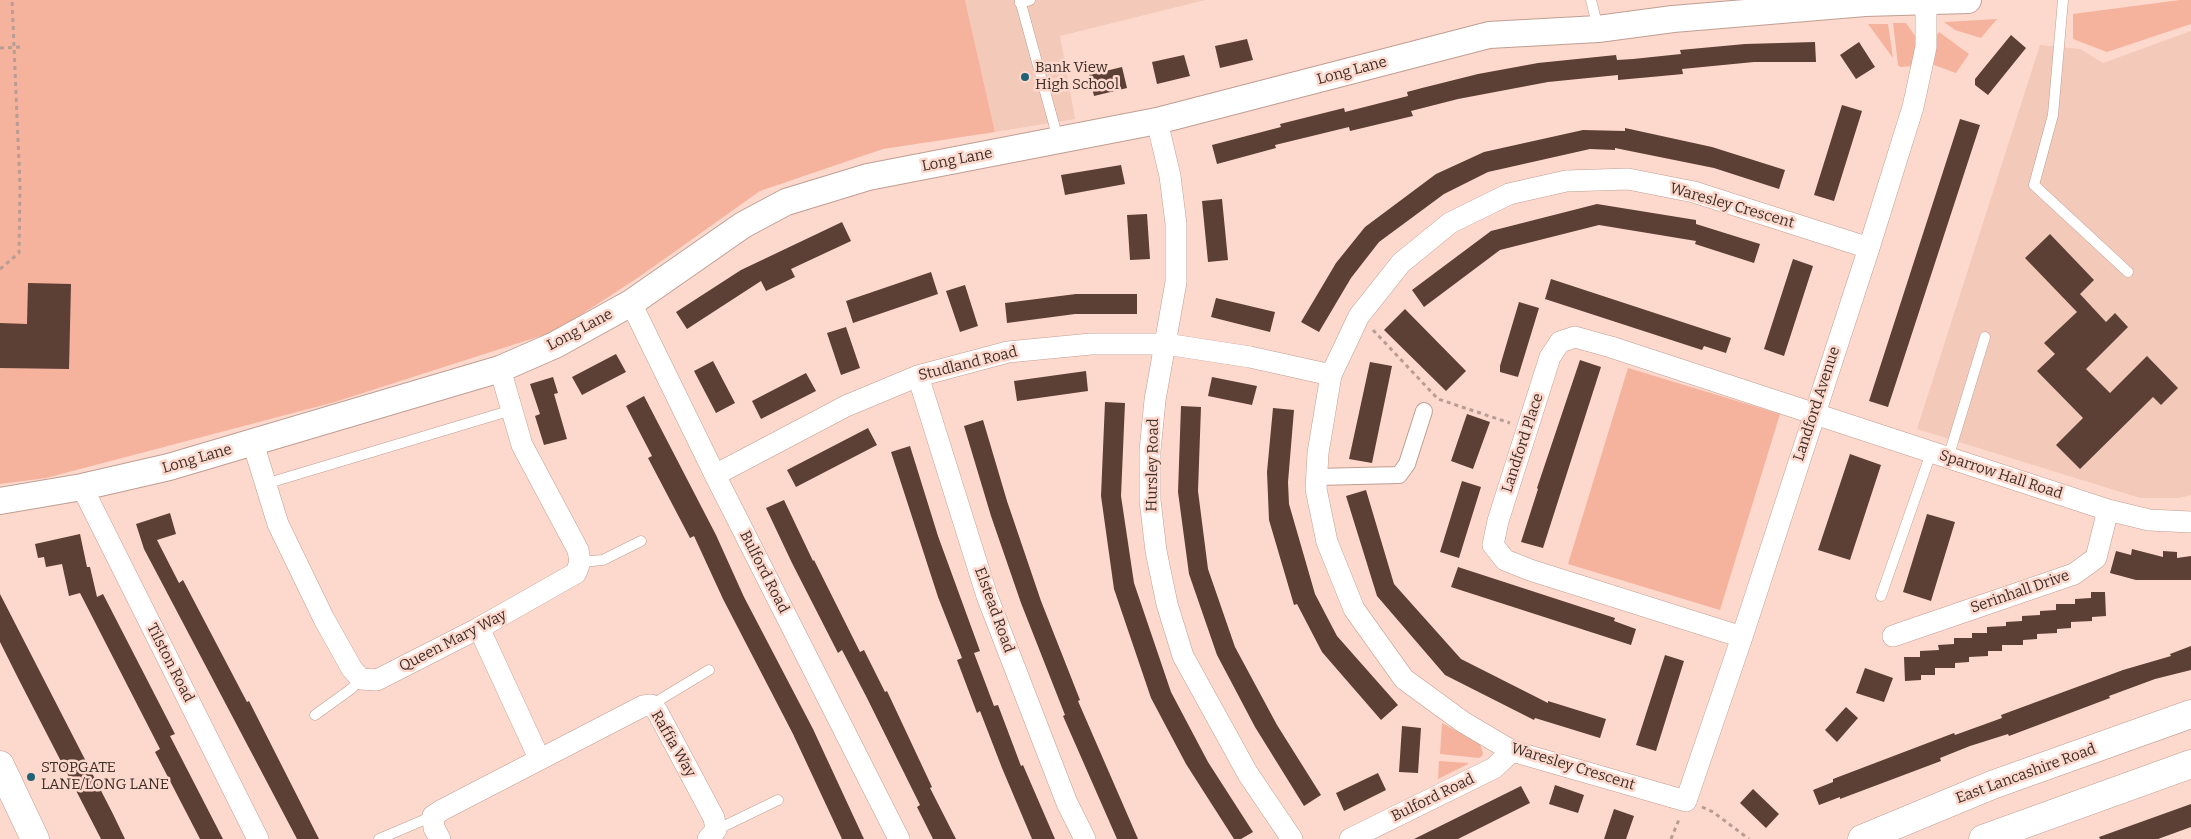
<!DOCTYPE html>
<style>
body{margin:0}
canvas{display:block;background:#fdd8cc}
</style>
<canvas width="2191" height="839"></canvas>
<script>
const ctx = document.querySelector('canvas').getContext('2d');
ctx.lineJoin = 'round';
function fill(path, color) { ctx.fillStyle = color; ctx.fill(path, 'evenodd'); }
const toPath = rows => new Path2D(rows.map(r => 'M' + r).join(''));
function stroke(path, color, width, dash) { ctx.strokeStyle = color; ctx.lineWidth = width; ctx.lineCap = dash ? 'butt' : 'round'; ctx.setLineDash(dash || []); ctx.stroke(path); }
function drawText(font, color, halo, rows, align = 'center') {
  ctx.font = font + ' Bitter,serif'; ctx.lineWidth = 5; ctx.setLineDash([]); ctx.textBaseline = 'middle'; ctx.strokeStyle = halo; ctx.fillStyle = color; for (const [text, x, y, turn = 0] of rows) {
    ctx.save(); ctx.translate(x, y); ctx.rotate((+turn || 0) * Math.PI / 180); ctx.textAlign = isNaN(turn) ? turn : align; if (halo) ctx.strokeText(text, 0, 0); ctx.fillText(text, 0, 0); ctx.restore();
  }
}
fill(toPath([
 [965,0,1205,0,1060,36,1075,119,995,132],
 [2191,31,2191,495,2179,498,2140,498,1917,429,2040,45,2080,49,2103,63]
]), '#f3c9ba');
fill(toPath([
 [0,0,965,0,995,132,883,149,760,191,639,277,556,331,335,402,46,478,0,484],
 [2180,0,2191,0,2191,24,2107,52,2073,39,2073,14],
 [1997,19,1981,38,1955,30,1944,22],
 [1893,23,1906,23,1915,36,1916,42,1912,66,1900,67,1898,65],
 [1868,24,1888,24,1893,58],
 [1939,32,1969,54,1956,73,1934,65,1936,36],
 [1628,368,1780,414,1720,610,1568,564],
 [1442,723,1480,744,1483,753,1482,756,1479,758,1440,754],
 [1439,761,1468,763,1468,764,1438,779]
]), '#f5b39d');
fill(toPath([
 [2011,35,2026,48,1988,95,1975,85,1975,79],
 [1247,39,1253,60,1220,68,1215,46],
 [1815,42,1816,62,1754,62,1682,69,1683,74,1651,77,1618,80,1618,75,1548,82,1458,99,1411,111,1413,116,1350,131,1349,127,1275,145,1276,148,1217,164,1212,145,1281,127,1280,124,1344,108,1345,112,1408,96,1407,92,1422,88,1478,74,1538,63,1616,55,1617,60,1633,59,1681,54,1680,50,1745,44],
 [1859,42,1875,67,1856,79,1840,55],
 [1184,55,1190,76,1157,84,1152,62],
 [1122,67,1127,88,1094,96,1089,75],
 [1842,105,1862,111,1834,201,1814,195],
 [1960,119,1980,125,1888,407,1869,401],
 [1625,128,1712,147,1785,170,1779,189,1714,168,1615,148,1615,150,1590,149,1488,172,1444,194,1379,242,1351,278,1319,332,1301,322,1336,263,1365,227,1436,174,1484,152,1583,130,1625,131],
 [1121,165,1125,184,1065,195,1061,175],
 [1222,199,1228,260,1208,262,1202,201],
 [1597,204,1696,220,1696,224,1760,244,1754,263,1695,244,1696,241,1599,225,1500,250,1424,307,1412,290,1491,231],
 [1147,214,1150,259,1130,260,1127,215],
 [842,222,851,241,791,269,795,277,766,291,761,281,687,329,676,312,741,270],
 [2050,234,2094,280,2080,294,2106,322,2115,313,2128,327,2086,369,2110,393,2147,356,2178,388,2161,405,2153,397,2080,469,2056,445,2083,418,2037,371,2055,354,2044,343,2077,312,2025,258],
 [1793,259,1813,266,1784,356,1764,349],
 [931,272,938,294,853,323,846,301],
 [1551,279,1731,338,1726,353,1704,346,1702,350,1545,299],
 [28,283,71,284,69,369,0,368,0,323,27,324],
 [965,285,978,326,960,332,946,291],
 [1076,294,1137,294,1137,314,1075,314,1007,323,1005,303],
 [1216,298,1275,312,1270,332,1211,317],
 [1519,302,1539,308,1518,377,1500,372,1500,366],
 [1405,309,1466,371,1446,391,1384,330],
 [846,327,860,368,841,375,827,333],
 [616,354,626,372,582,395,572,377],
 [1580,360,1601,367,1543,548,1521,542,1538,489,1537,488],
 [713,361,735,403,716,413,694,371],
 [1370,362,1392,366,1372,463,1349,459],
 [1086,371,1088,391,1017,401,1014,381],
 [806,373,816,391,761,419,752,401],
 [553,377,558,393,554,394,567,439,544,445,535,416,540,414,530,384],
 [1212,377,1257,386,1252,405,1208,396],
 [644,396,716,535,744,597,813,729,864,839,842,839,793,734,723,599,694,536,690,538,648,458,652,456,626,406],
 [1105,402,1125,403,1121,496,1134,583,1171,692,1208,762,1253,832,1241,839,1234,839,1186,764,1151,698,1114,589,1101,496],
 [1181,406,1201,407,1198,491,1208,569,1235,647,1277,725,1321,795,1304,806,1255,727,1217,655,1189,574,1178,492],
 [1273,408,1294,410,1288,482,1289,504,1315,594,1337,636,1398,705,1381,720,1322,652,1297,604,1294,605,1269,520,1267,472],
 [1467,414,1490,422,1473,469,1451,461],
 [983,420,1007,501,1041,601,1080,700,1078,701,1138,839,1117,839,1063,716,1065,715,1021,603,991,516,964,426],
 [868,428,877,445,796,487,787,470],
 [910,446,938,536,980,651,974,653,994,706,998,705,1021,766,1023,765,1055,839,1032,839,1002,768,980,711,977,713,957,660,962,658,938,597,891,452],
 [1850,454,1881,465,1850,560,1818,550],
 [1462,481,1481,487,1459,558,1440,552],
 [1366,490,1394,584,1461,659,1548,703,1548,701,1606,719,1600,738,1535,718,1534,720,1445,675,1377,596,1346,496],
 [784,500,813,561,814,560,860,652,864,650,885,692,887,691,932,787,930,788,956,839,933,839,917,807,920,805,867,698,842,650,838,653,792,563,766,508],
 [170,513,176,534,157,540,179,583,183,580,247,702,249,701,319,839,297,839,144,549,136,524],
 [1927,514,1955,522,1931,601,1903,592],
 [80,534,87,567,90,567,97,597,103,594,175,734,170,736,223,839,200,839,155,752,160,749,80,593,69,596,62,564,46,567,44,557,38,558,35,544],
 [2132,549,2163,557,2163,551,2177,552,2177,558,2191,556,2191,580,2136,580,2110,573,2116,551,2131,555],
 [1458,567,1615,618,1614,621,1636,629,1631,645,1451,587],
 [2091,592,2105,592,2106,616,2092,617,2092,621,2071,622,2071,628,2057,629,2057,633,2037,634,2037,639,2023,640,2023,645,2002,645,2002,651,1988,651,1988,656,1969,657,1969,662,1955,663,1955,668,1935,668,1935,675,1921,675,1921,680,1905,681,1904,657,1920,657,1920,651,1939,650,1938,645,1954,644,1954,638,1972,638,1972,633,1987,633,1987,627,2006,626,2006,622,2022,621,2022,616,2040,615,2040,611,2056,610,2056,604,2075,604,2075,599,2091,598],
 [0,594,113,814,125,839,101,839,18,678,0,642],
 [2191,646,2191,670,2155,679,2109,696,2110,698,2009,736,2008,734,1970,746,1940,758,1941,761,1840,799,1840,797,1819,805,1813,790,1833,782,1833,779,1954,733,1955,735,2002,718,2001,715,2123,670,2171,656,2170,654],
 [1665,655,1684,661,1656,751,1636,745],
 [1865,668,1893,678,1884,702,1856,693],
 [1846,707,1858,718,1837,742,1825,730],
 [1402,726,1421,728,1418,773,1399,772],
 [1378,773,1386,790,1344,811,1336,793],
 [1555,785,1584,795,1578,813,1549,804],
 [1521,786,1530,803,1458,839,1414,839],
 [1753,789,1779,814,1766,828,1740,803],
 [2191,804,2191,827,2158,839,2100,839,2099,837],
 [1614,809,1634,816,1626,839,1604,839]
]), '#5c3f35');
const service = toPath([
 [1020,0,1058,139],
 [1591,0,1598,28],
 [2063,0,2053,115,2034,185,2128,272],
 [1020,3,1030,0],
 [1948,458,1985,337],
 [265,484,512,410],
 [580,562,603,560,641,541],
 [1881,596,1931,453],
 [651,705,709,670],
 [315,715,351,689,361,679],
 [716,830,778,800],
 [379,839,433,816]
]);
const pedestrian = toPath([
 [1317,477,1399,475,1407,464,1424,411]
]);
const minor = toPath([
 [1157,121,1170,176,1176,224,1176,282,1155,400,1150,451,1150,500,1156,551,1167,604,1183,656,1248,774,1292,839],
 [1869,248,1694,192,1628,179,1566,181,1509,194,1450,223,1401,263,1359,316,1331,375,1318,453,1316,489,1327,542,1354,609,1404,679,1463,722,1512,751,1686,801,1742,637,1869,248,1913,107,1926,47,1926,2],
 [631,303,715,475,899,839],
 [918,376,987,596,1067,803,1085,839],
 [253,443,278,524,324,619,352,669,361,679,377,680,479,628,576,573,580,562,578,550,522,445,500,369],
 [715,475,846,406,918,376,1008,352,1091,344,1166,344,1250,357,1331,375],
 [82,487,258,839],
 [479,628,539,758],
 [1893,636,2074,574,2096,558,2108,510],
 [1742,637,1530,570,1505,560,1493,545,1498,521,1550,357,1560,342,1575,337,1611,347,2108,510,2149,520,2191,522],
 [440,839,434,828,433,816,442,810,643,706,651,705,657,711,714,818,716,830,708,839],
 [1350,839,1494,768,1512,751]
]);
const tertiary = toPath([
 [0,501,82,487,169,467,500,369,555,345,631,303,743,225,786,202,868,177,1157,121,1489,35,1598,29,1673,19,1865,3,1968,0]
]);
const secondary = toPath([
 [0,765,35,839]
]);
const trunk = toPath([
 [1862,839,1992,785,2191,714],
 [1983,839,2191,764]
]);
stroke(service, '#c09e92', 11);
stroke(pedestrian, '#c09e92', 18);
stroke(minor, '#c09e92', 22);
stroke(tertiary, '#c09e92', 28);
stroke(secondary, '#c09e92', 29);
stroke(trunk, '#c09e92', 29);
stroke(toPath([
 [0,48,22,47],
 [0,269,19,253,20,186,12,0],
 [1373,330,1438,399,1510,423],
 [1702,807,1713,812,1749,839],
 [1671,839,1680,817]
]), '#b99c93', 3, [4, 4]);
stroke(service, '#fff', 10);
stroke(pedestrian, '#fff', 16);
stroke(minor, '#fff', 21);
stroke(tertiary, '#fff', 26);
stroke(secondary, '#fff', 28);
stroke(trunk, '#fff', 28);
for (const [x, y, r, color] of [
 [1025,77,5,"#1f6375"],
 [31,777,5,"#1f6375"]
]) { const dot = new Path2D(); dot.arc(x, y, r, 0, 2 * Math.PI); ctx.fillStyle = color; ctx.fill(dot); stroke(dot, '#fdd8cc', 2); }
drawText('15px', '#3d2f2a', '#fdd8cc', [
 ["Bank View",1035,68],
 ["High School",1035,85],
 ["STOPGATE",41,768],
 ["LANE/LONG LANE",41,785]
], 'left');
drawText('15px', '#3d2f2a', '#fdd8cc', [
 ["Long Lane",1352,71,-15],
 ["Long Lane",957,160,-11],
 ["Waresley Crescent",1732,206,16],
 ["Long Lane",580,330,-28],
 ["Studland Road",968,364,-14],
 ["Landford Avenue",1817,404,-72],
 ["Landford Place",1523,443,-72],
 ["Long Lane",197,459,-16],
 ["Hursley Road",1153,465,-89],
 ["Sparrow Hall Road",2001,475,18],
 ["Bulford Road",764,572,63],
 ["Serinhall Drive",2020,592,-19],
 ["Elstead Road",994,610,70],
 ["Queen Mary Way",453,641,-27],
 ["Tilston Road",170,663,63],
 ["Raffia Way",673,744,60],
 ["Waresley Crescent",1573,767,17],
 ["East Lancashire Road",2026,774,-20],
 ["Bulford Road",1433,798,-26]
]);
</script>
